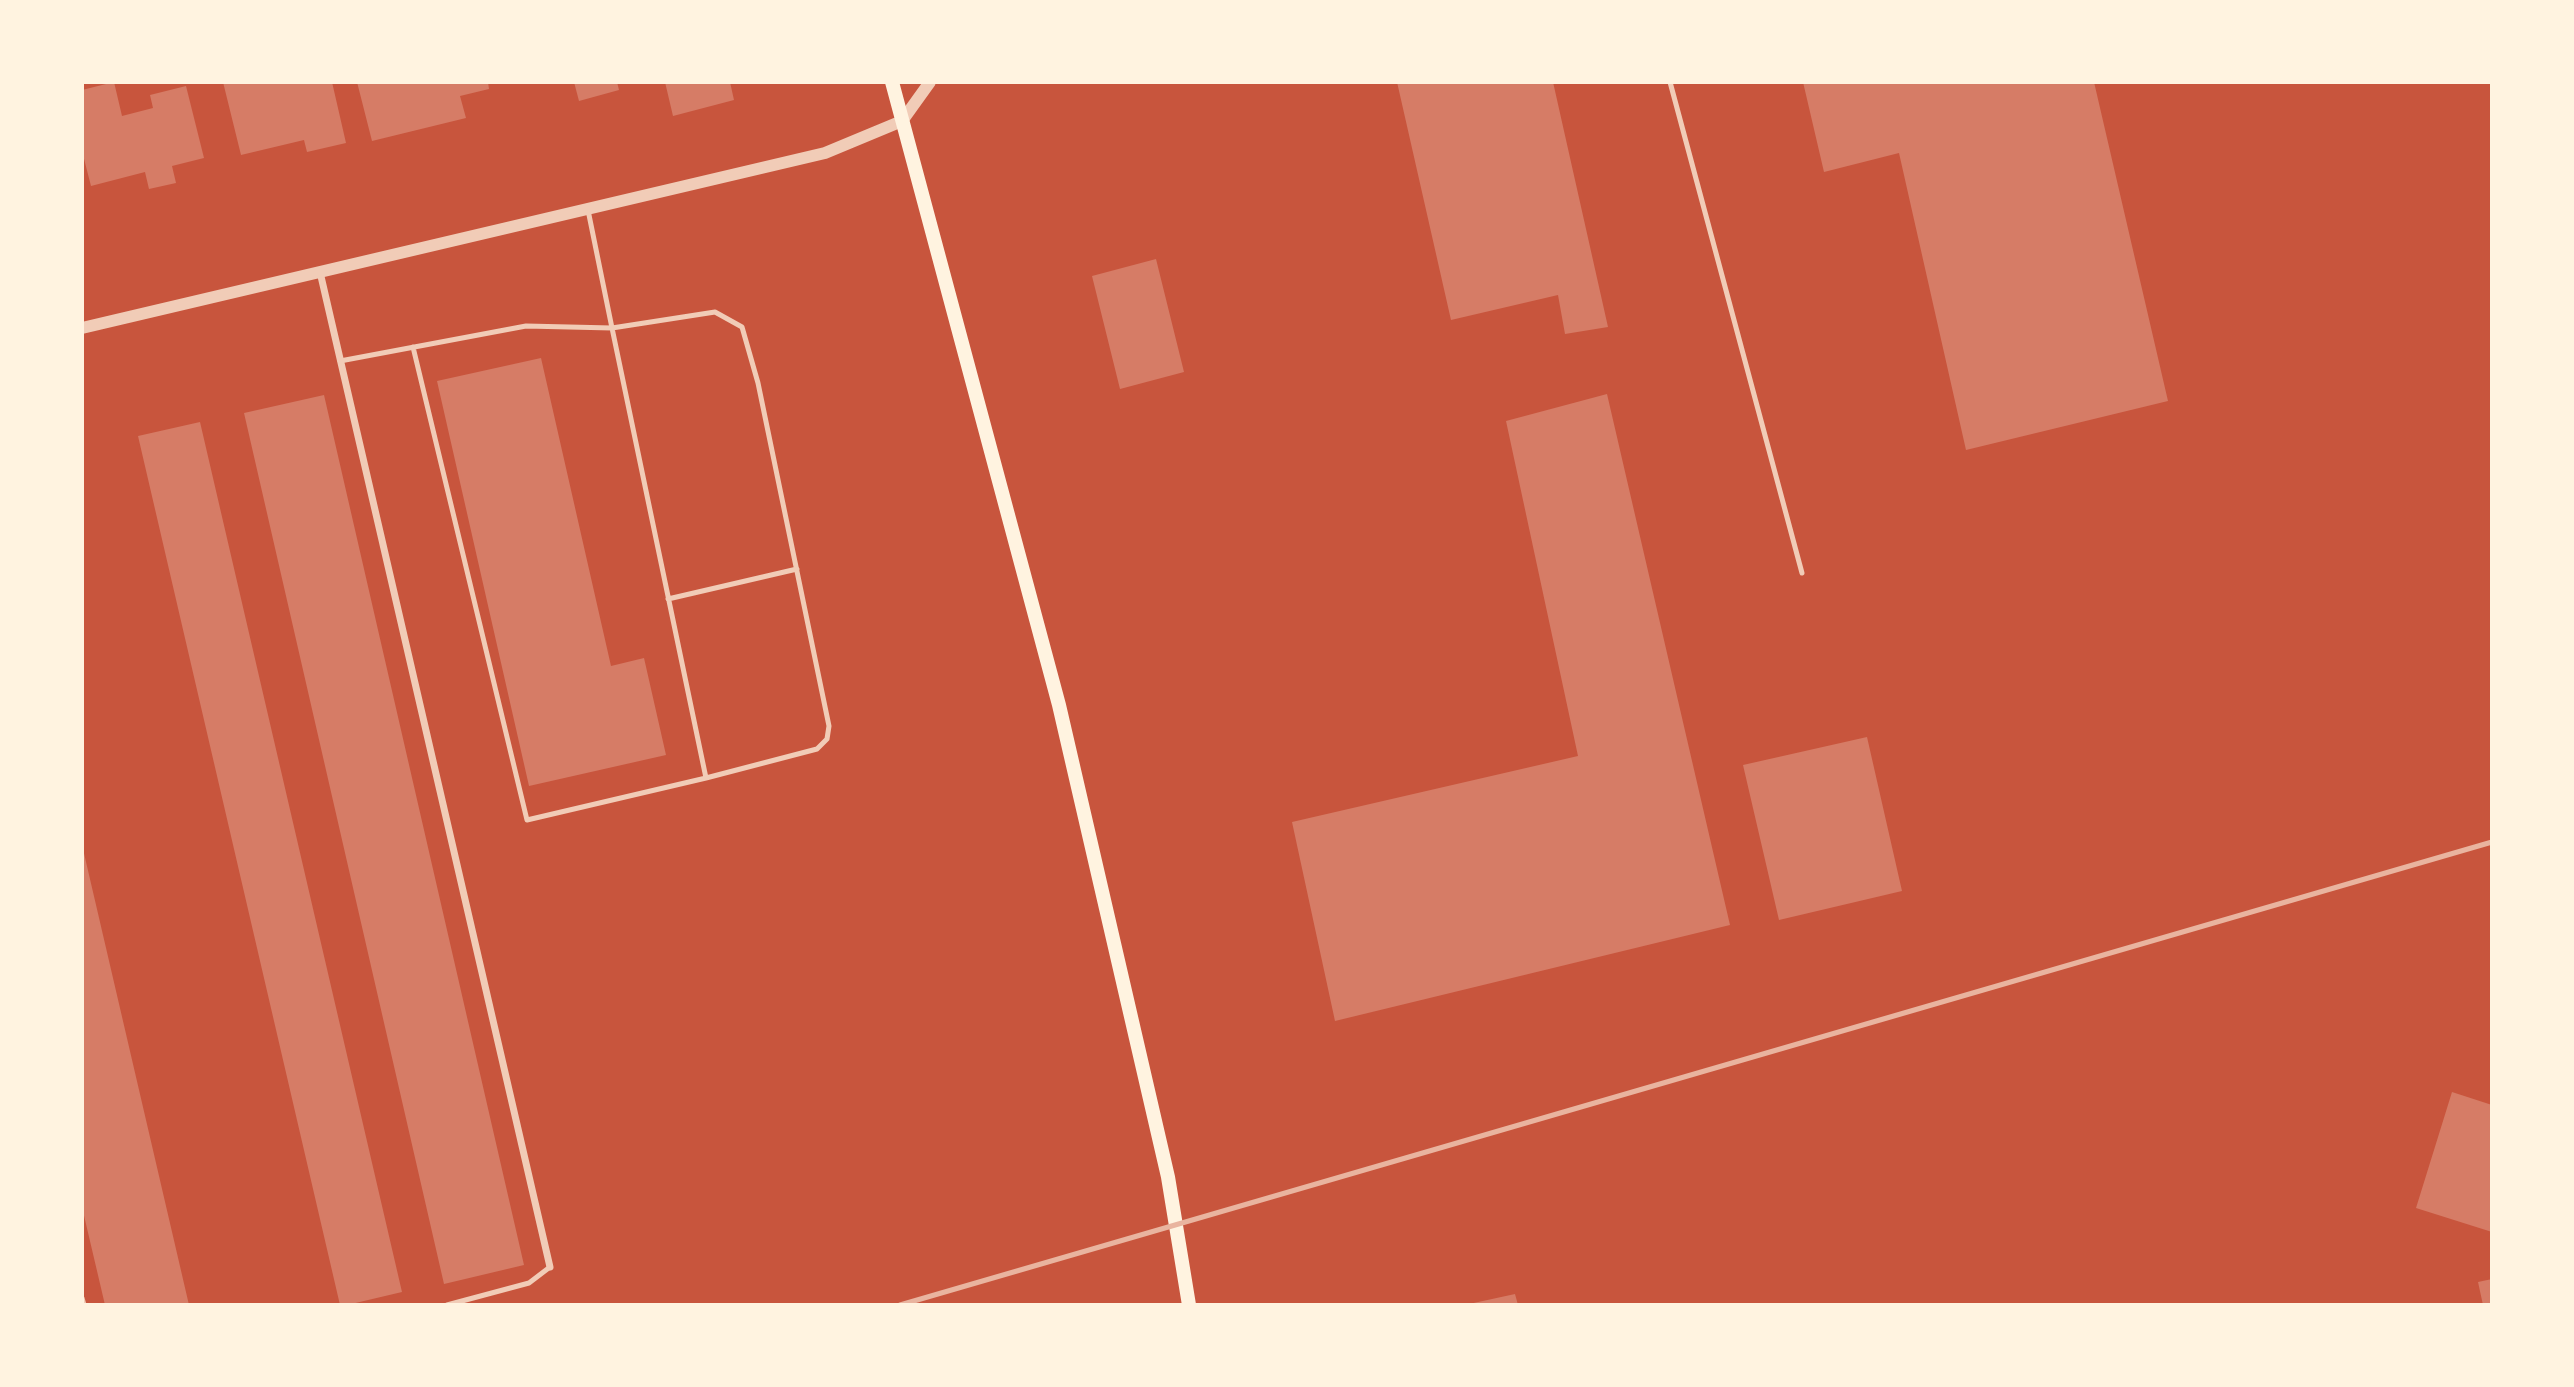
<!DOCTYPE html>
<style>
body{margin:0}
#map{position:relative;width:2574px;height:1387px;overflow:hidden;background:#c8553d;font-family:Quicksand,sans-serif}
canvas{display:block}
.frame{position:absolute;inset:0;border:84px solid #fff3e0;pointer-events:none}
</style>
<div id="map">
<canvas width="2574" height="1387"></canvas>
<div class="frame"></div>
</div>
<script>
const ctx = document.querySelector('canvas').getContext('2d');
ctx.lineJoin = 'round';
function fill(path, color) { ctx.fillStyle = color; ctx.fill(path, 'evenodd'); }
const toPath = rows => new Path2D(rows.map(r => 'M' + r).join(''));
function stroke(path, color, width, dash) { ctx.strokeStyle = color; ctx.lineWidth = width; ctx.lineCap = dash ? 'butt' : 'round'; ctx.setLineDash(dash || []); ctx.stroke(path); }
fill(toPath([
 [114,82,122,116,153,108,150,95,186,86,204,158,172,166,176,183,149,189,145,172,91,186,82,151,82,90],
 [223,82,332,82,346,143,307,152,304,140,241,155],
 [357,82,488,82,489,89,460,96,466,118,372,141],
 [574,82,617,82,619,90,579,101],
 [665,82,730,82,734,100,673,116],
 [1397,82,1553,82,1608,327,1565,334,1558,295,1451,320],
 [1803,82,2094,82,2168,401,1966,450,1899,153,1824,172],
 [1156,259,1184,372,1120,389,1092,276],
 [541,358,611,666,644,658,666,755,529,786,437,381],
 [1607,394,1730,925,1335,1021,1292,822,1578,756,1506,421],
 [324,395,524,1265,444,1284,244,413],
 [200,422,402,1292,347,1305,340,1305,138,436],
 [1867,737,1902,891,1779,920,1743,765],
 [82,849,83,849,189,1305,105,1305,82,1207],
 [2452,1092,2492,1105,2492,1232,2416,1208],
 [2492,1279,2492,1305,2483,1305,2478,1282],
 [1515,1294,1518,1305,1470,1305,1469,1304]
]), '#d67c66');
stroke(toPath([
 [1670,82,1802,573],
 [413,347,527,820,706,778,612,328,715,312,742,327,758,383,829,726,827,739,817,749,706,778],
 [340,361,526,326,612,328,588,210],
 [668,599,797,569],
 [82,1298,84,1305],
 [447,1305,529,1283,550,1267]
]), '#f1ccb7', 5);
stroke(toPath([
 [320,272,550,1267]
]), '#f1ccb7', 7);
stroke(toPath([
 [82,328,825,153,902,121,930,82]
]), '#f1ccb7', 12);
stroke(toPath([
 [892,82,1059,705,1168,1177,1189,1305]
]), '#fff3e0', 14);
stroke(toPath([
 [900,1305,2492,842]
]), '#e9b49f', 5);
</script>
